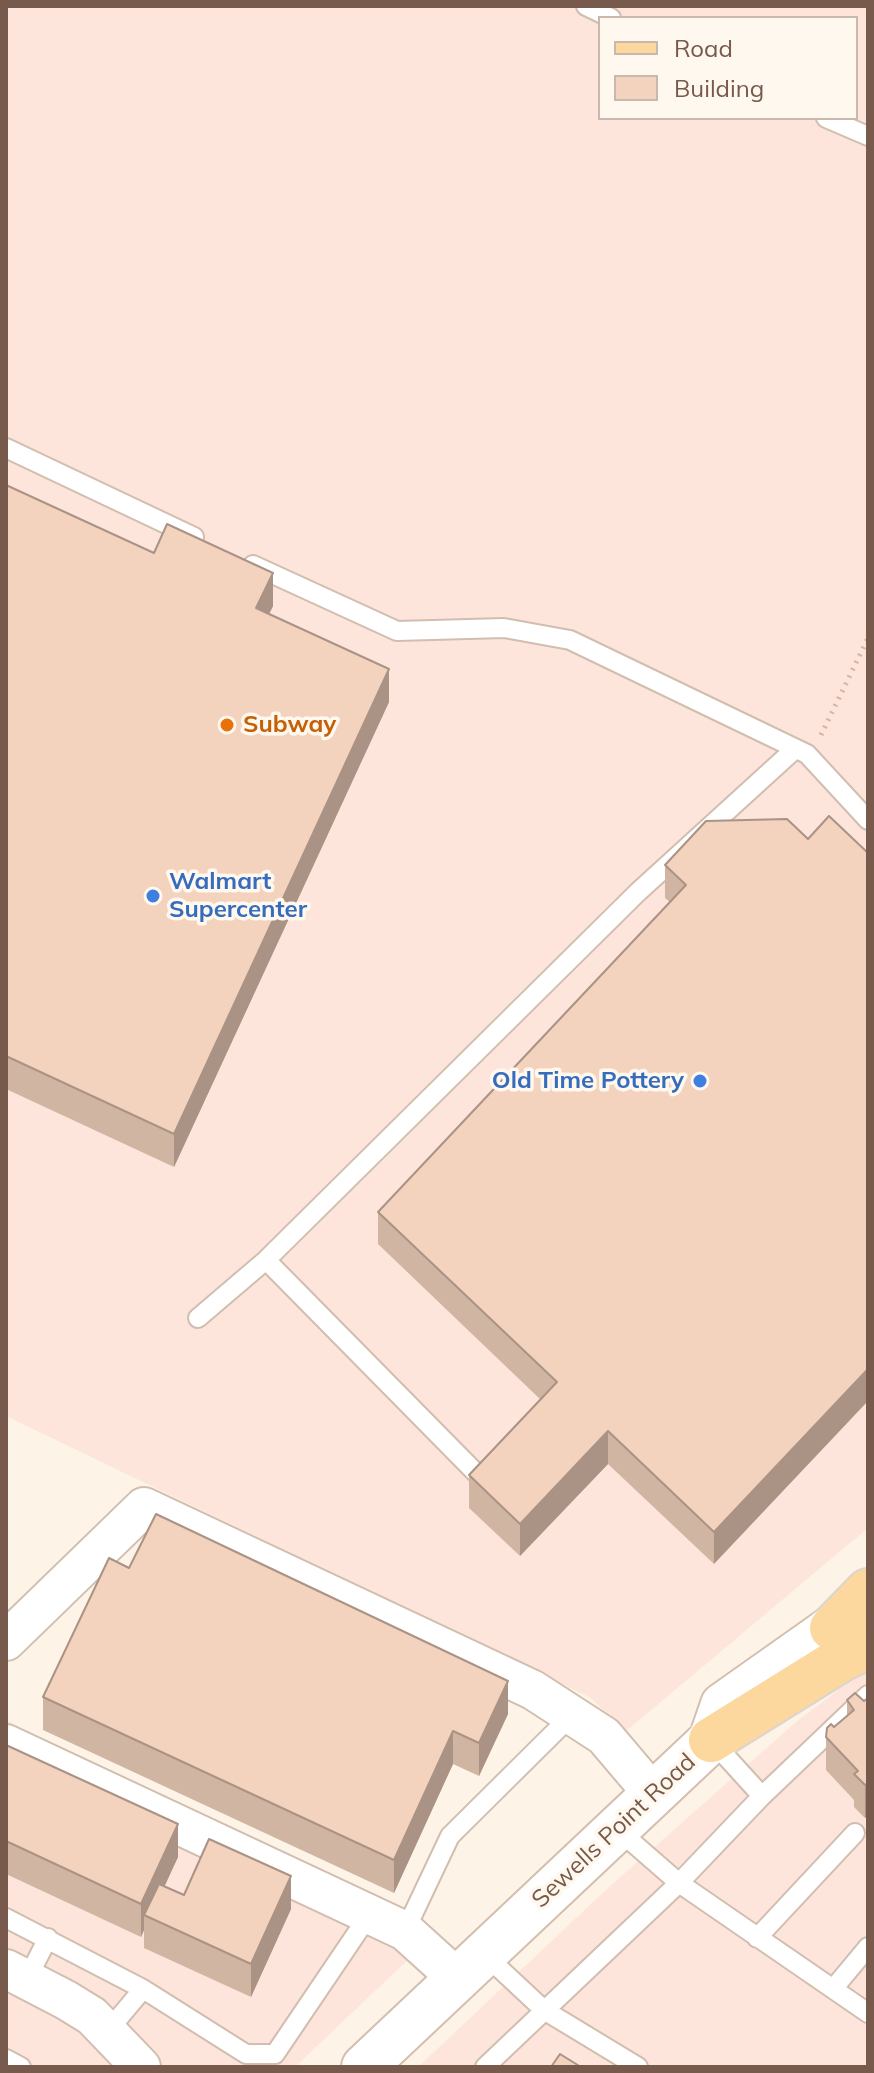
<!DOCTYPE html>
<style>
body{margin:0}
#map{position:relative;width:874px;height:2073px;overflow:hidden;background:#fdf4e7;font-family:Mulish,sans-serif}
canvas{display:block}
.frame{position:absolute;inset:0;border:8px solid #775a4b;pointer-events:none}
.legend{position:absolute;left:598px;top:16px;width:260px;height:104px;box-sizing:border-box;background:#fff8ee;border:2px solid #c9b9ad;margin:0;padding:10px 14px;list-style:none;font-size:24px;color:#775a4b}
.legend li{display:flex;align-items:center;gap:16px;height:40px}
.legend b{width:40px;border:2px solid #c9b9ad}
</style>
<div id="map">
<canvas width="874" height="2073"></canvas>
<div class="frame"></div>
<ul class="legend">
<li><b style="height:10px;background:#fcd89f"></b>Road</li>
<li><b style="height:22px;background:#f3d2be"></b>Building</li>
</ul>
</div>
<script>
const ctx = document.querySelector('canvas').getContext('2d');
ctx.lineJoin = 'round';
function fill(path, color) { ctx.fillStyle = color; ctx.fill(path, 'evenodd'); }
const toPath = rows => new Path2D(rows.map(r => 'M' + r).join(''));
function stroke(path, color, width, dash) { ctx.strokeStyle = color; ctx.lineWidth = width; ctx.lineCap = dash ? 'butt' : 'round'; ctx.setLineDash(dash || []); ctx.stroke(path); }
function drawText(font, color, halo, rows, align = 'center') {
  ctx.font = font + ' Mulish,sans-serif'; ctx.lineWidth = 7; ctx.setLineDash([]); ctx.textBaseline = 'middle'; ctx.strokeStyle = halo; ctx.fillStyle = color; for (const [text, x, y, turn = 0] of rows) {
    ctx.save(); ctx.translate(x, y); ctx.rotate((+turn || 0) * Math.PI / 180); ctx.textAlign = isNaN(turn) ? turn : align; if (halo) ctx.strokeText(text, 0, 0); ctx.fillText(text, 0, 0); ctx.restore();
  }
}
fill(toPath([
 [6,6,868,6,868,1528,625,1732,591,1698,6,1416],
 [600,18,856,18,856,118,600,118],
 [859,1674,868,1675,868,2067,418,2067,609,1887,796,1722],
 [6,1720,89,1766,432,1937,295,2067,6,2067]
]), '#fde5db');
const lane = toPath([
 [586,6,611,18],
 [826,118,868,136],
 [6,448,194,537],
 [253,565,397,631,504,628,570,640,807,754,868,820],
 [266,1260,478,1475],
 [198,1318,266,1260,638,892,795,749],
 [711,1740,762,1796],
 [617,1829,679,1883,868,2013],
 [6,1918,143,1989,246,2054,275,2054,369,1915],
 [405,1931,450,1836,572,1715],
 [757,1938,855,1833],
 [484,1954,544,2010,638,2067],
 [27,1979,48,1938],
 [833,1989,868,1947],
 [107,2032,143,1989],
 [6,2059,21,2067],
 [485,2067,679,1883,762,1796,868,1695]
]);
const street = toPath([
 [6,1641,144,1507,533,1690,604,1736,654,1795],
 [6,1744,405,1931,458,1979],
 [6,1969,66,2000,92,2016,141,2067]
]);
const secondary = toPath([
 [364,2067,711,1740,723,1705,832,1628,866,1611]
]);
const primary = toPath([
 [832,1628,868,1591],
 [711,1740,843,1658,868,1647]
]);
stroke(lane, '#d1beaf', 22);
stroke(street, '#d1beaf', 42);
stroke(secondary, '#d4bead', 48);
stroke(primary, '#dcd4d0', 48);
stroke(toPath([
 [821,735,868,638]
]), '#d8b5a1', 5, [2, 6]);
stroke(lane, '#fff', 18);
stroke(street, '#fff', 38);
stroke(secondary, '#fff', 44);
stroke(primary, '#fcd89f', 44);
fill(toPath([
 [6,485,154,553,273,606,269,614,389,702,174,1167,6,1089],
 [787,819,714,1564,608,1464,520,1556,469,1508,469,1475,541,1400,378,1244,378,1212,670,902,665,898,665,865],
 [129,1568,508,1714,479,1776,453,1764,394,1893,43,1730,43,1697],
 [868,1698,865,1818,854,1807,854,1800,826,1770,826,1737,834,1727,847,1716,847,1700,864,1701],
 [6,1745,178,1857,164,1886,184,1895,291,1909,251,1997,144,1948,144,1930,141,1937,6,1874]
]), '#d1b5a3');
fill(toPath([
 [273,573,273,606,256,641,256,608],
 [389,669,389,702,174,1167,174,1134],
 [868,1369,868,1401,714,1564,714,1532],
 [608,1431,608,1464,520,1556,520,1524],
 [508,1681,508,1714,479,1776,479,1743],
 [453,1731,453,1764,394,1893,394,1860],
 [868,1783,868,1816,865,1818,865,1785],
 [178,1824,178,1857,150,1918,144,1915,144,1930,141,1937,141,1904],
 [291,1876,291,1909,251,1997,251,1964]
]), '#aa9385');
const building = toPath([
 [6,485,154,553,167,524,273,573,256,608,389,669,174,1134,6,1056,6,485],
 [829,816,868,853,868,1369,714,1532,608,1431,520,1524,469,1475,557,1382,378,1212,686,885,665,865,706,821,787,819,808,839,829,816],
 [156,1514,508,1681,479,1743,453,1731,394,1860,43,1697,109,1558,129,1568,156,1514],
 [855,1693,864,1701,868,1698,868,1783,865,1785,854,1774,858,1771,826,1737,827,1728,831,1724,834,1727,854,1710,847,1700,855,1693],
 [6,1745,178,1824,141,1904,6,1841,6,1745],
 [209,1839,291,1876,251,1964,144,1915,159,1884,184,1895,209,1839],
 [560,2054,581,2067,551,2067,560,2054]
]);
fill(building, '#f3d2be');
stroke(building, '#aa9385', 2);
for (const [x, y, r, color] of [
 [227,725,8,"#e8710a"],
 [153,896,8,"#3f7fe0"],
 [700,1081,8,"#3f7fe0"]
]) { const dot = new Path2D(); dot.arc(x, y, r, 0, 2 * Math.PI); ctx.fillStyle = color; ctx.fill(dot); stroke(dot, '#fff8ee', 3); }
drawText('bold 24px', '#c56008', '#fff8ee', [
 ["Subway",243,725]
], 'left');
drawText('bold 24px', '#366cbe', '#fff8ee', [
 ["Walmart",169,882],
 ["Supercenter",169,910],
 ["Old Time Pottery",684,1081,"right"]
], 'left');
drawText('24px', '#775a4b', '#fff8ee', [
 ["Sewells Point Road",614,1831,-43]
]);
</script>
